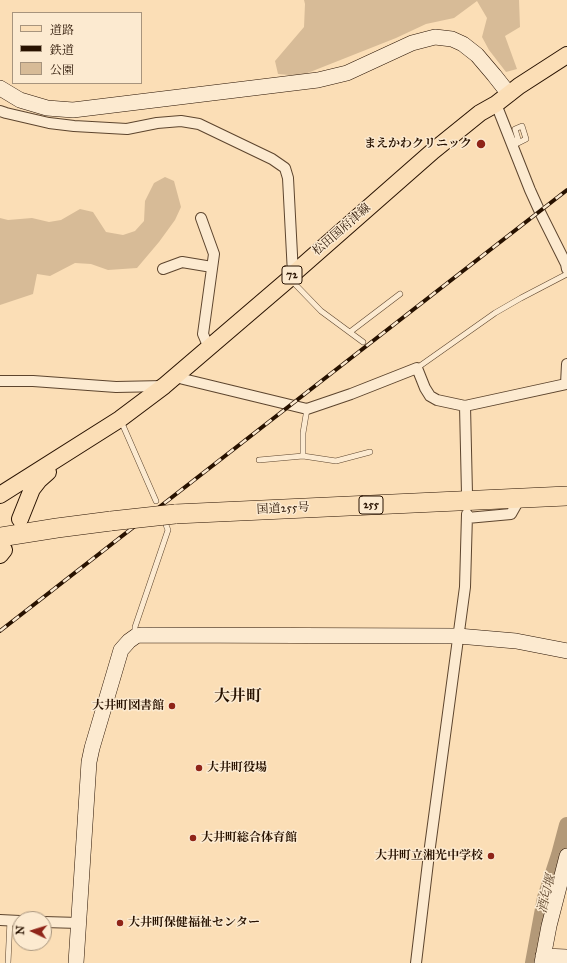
<!DOCTYPE html>
<meta charset="utf-8">
<style>
body{margin:0}
#map{position:relative;width:567px;height:963px;overflow:hidden;background:#fbdeb6;font-family:"IM FELL Great Primer","Noto Serif JP",serif}
canvas{display:block}
.legend{position:absolute;left:12px;top:12px;width:130px;height:72px;box-sizing:border-box;background:#fcead0;border:1px solid #a7947d;margin:0;padding:5px 7px;list-style:none;font-size:12px;color:#281200}
.legend li{display:flex;align-items:center;gap:8px;height:20px}
.legend b{width:20px;border:1px solid #a7947d}
.north{position:absolute;left:12px;top:911px;width:40px;height:40px;box-sizing:border-box;background:#fcead0;border:1px solid #a7947d;border-radius:50%;rotate:274deg;font-size:11px;font-weight:700;line-height:16px;text-align:center;color:#281200}
.north::after{content:'';display:block;margin:auto;width:14px;height:18px;background:#8f2418;clip-path:polygon(50% 0,100% 100%,50% 72%,0 100%)}
</style>
<div id="map">
<canvas width="567" height="963"></canvas>
<ul class="legend">
<li><b style="height:5px;background:#fbdeb6"></b>道路</li>
<li><b style="height:5px;background:#281200"></b>鉄道</li>
<li><b style="height:11px;background:#d7bb97"></b>公園</li>
</ul>
<div class="north">N</div>
</div>
<script>
const ctx = document.querySelector('canvas').getContext('2d');
ctx.lineJoin = 'round';
function fill(path, color) { ctx.fillStyle = color; ctx.fill(path, 'evenodd'); }
const toPath = rows => new Path2D(rows.map(r => 'M' + r).join(''));
function stroke(path, color, width, dash) { ctx.strokeStyle = color; ctx.lineWidth = width; ctx.lineCap = dash ? 'butt' : 'round'; ctx.setLineDash(dash || []); ctx.stroke(path); }
function drawText(font, color, halo, rows, align = 'center') {
  ctx.font = font + ' "IM FELL Great Primer","Noto Serif JP",serif'; ctx.lineWidth = 3; ctx.setLineDash([]); ctx.textBaseline = 'middle'; ctx.strokeStyle = halo; ctx.fillStyle = color; for (const [text, x, y, turn = 0] of rows) {
    ctx.save(); ctx.translate(x, y); ctx.rotate((+turn || 0) * Math.PI / 180); ctx.textAlign = isNaN(turn) ? turn : align; if (halo) ctx.strokeText(text, 0, 0); ctx.fillText(text, 0, 0); ctx.restore();
  }
}
fill(toPath([
 [304,0,519,0,520,27,505,36,517,69,506,72,489,50,482,37,487,18,477,1,454,18,426,24,396,38,300,76,278,74,275,61,304,27,305,4],
 [165,177,174,181,181,207,175,220,159,242,137,268,108,270,91,264,75,263,50,276,37,274,33,294,0,305,0,218,8,220,32,218,49,222,61,220,80,209,93,212,106,232,123,235,135,231,144,221,145,201,154,183]
]), '#d7bb97');
stroke(toPath([
 [533,963,545,898,559,855,567,825]
]), '#b39978', 16);
const lane = toPath([
 [511,142,518,139,515,129,522,126,526,139,512,146],
 [291,280,321,311,363,342],
 [350,332,400,294],
 [417,368,495,313,521,298,567,274],
 [121,421,156,501],
 [303,456,303,433,307,409],
 [259,460,303,456,336,461,370,452],
 [135,635,135,627,168,530,166,525],
 [8,963,10,920]
]);
const street = toPath([
 [496,104,530,190,540,212,566,264,567,269],
 [0,111,6,113,49,123,74,126,127,129,157,123,181,121,199,124,272,159,285,168,288,178,293,274],
 [201,218,214,254,203,334,209,348],
 [163,269,182,262,212,267],
 [175,377,307,409,351,394,417,368,425,388,430,396,437,400,465,406],
 [0,381,33,381,116,387,164,386],
 [467,494,465,406,566,384,567,364],
 [467,518,511,514,520,498],
 [0,920,20,921],
 [44,922,79,923],
 [416,963,429,854,465,587,467,514]
]);
const secondary = toPath([
 [0,88,20,100,47,108,73,110,318,80,347,73,412,43,435,37,452,39,463,44,477,55,494,75,509,94],
 [543,956,567,957],
 [76,963,89,762,92,748,121,650,129,641,136,636,141,635,458,636,516,641,567,651],
 [542,963,549,926,567,856]
]);
const primary = toPath([
 [0,495,120,419,164,386,289,279,293,274,433,151,480,113,496,104,519,86,567,55],
 [20,519,32,489,39,480,48,472],
 [0,555,4,550]
]);
const highway = toPath([
 [175,514,567,496],
 [0,537,57,528,111,521]
]);
stroke(lane, '#5d452e', 6);
stroke(street, '#5d452e', 12);
stroke(secondary, '#281200', 16);
stroke(primary, '#281200', 18);
stroke(highway, '#281200', 20);
stroke(lane, '#fcead0', 5);
stroke(street, '#fcead0', 10);
stroke(secondary, '#fcead0', 15);
stroke(primary, '#fbdeb6', 16);
stroke(highway, '#fbdeb6', 19);
const rail = toPath([
 [0,631,567,190]
]);
stroke(rail, '#281200', 4);
stroke(rail, '#fcead0', 2.5, [8]);
const highwayBridge = toPath([
 [111,521,175,514]
]);
stroke(highwayBridge, '#281200', 20, []);
stroke(highwayBridge, '#fbdeb6', 19);
for (const [x, y, r, color] of [
 [481,144,5,"#8f2418"],
 [172,706,4,"#8f2418"],
 [199,768,4,"#8f2418"],
 [193,838,4,"#8f2418"],
 [491,856,4,"#8f2418"],
 [120,923,4,"#8f2418"]
]) { const dot = new Path2D(); dot.arc(x, y, r, 0, 2 * Math.PI); ctx.fillStyle = color; ctx.fill(dot); stroke(dot, '#fcead0', 1.5); }
for (const [x, y, w] of [
 [292,275,20],
 [371,505,24]
]) { const box = new Path2D(); box.roundRect(x - w / 2, y - 9, w, 18, 3); ctx.fillStyle = '#fcead0'; ctx.fill(box); stroke(box, '#281200', 1); }
drawText('bold 11px', '#281200', null, [
 ["72",292,275],
 ["255",371,505]
]);
drawText('bold 12px', '#281200', '#fcead0', [
 ["まえかわクリニック",472,144],
 ["大井町図書館",164,706],
 ["大井町役場",207,768,"left"],
 ["大井町総合体育館",201,838,"left"],
 ["大井町立湘光中学校",483,856],
 ["大井町保健福祉センター",128,923,"left"]
], 'right');
drawText('12px', '#281200', '#fcead0', [
 ["松田国府津線",342,230,-41],
 ["国道255号",283,509,-3]
]);
drawText('italic 13px', '#604830', '#fcead0', [
 ["酒匂堰",547,894,-76]
]);
drawText('bold 16px', '#281200', '#fcead0', [
 ["大井町",238,697]
]);
</script>
